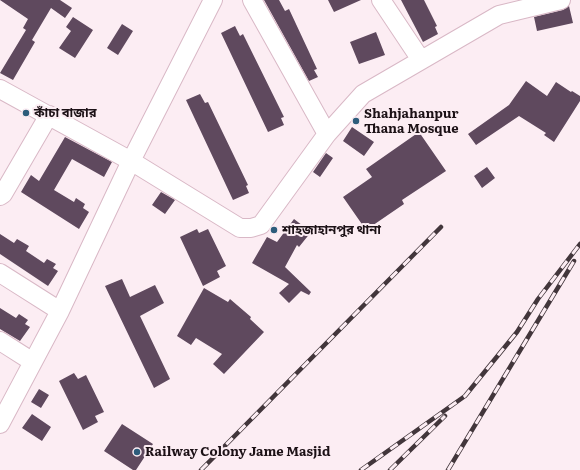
<!DOCTYPE html>
<meta charset="utf-8">
<style>
body{margin:0}
canvas{display:block;background:#fcedf3}
</style>
<canvas width="580" height="470"></canvas>
<script>
const ctx = document.querySelector('canvas').getContext('2d');
ctx.lineJoin = 'round';
function fill(path, color) { ctx.fillStyle = color; ctx.fill(path, 'evenodd'); }
const toPath = rows => new Path2D(rows.map(r => 'M' + r).join(''));
function stroke(path, color, width, dash) { ctx.strokeStyle = color; ctx.lineWidth = width; ctx.lineCap = dash ? 'butt' : 'round'; ctx.setLineDash(dash || []); ctx.stroke(path); }
function drawText(font, color, halo, rows, align = 'center') {
  ctx.font = font + ' Literata,"Noto Sans Bengali",serif'; ctx.lineWidth = 4; ctx.setLineDash([]); ctx.textBaseline = 'middle'; ctx.strokeStyle = halo; ctx.fillStyle = color; for (const [text, x, y, turn = 0] of rows) {
    ctx.save(); ctx.translate(x, y); ctx.rotate((+turn || 0) * Math.PI / 180); ctx.textAlign = isNaN(turn) ? turn : align; if (halo) ctx.strokeText(text, 0, 0); ctx.fillText(text, 0, 0); ctx.restore();
  }
}
fill(toPath([
 [0,0,60,0,72,8,65,18,51,8,32,40,35,42,13,80,0,73,26,30,23,28,28,19],
 [264,0,279,0,285,11,289,9,317,69,314,70,318,77,309,81],
 [328,0,361,0,334,12],
 [401,0,424,0,437,26,435,27,438,34,423,42],
 [569,6,573,23,537,31,534,17,563,10],
 [73,17,93,30,75,58,59,48,71,31,66,27],
 [122,24,133,31,118,55,107,48],
 [235,26,240,36,243,34,284,117,281,118,284,125,268,132,221,33],
 [376,32,385,55,359,64,350,42],
 [526,81,547,96,556,82,571,92,572,91,580,96,580,101,554,142,544,135,546,133,519,116,476,145,468,134,509,105],
 [200,94,205,103,208,102,248,185,246,186,249,193,233,200,186,100],
 [352,127,374,142,364,156,343,141],
 [419,132,446,171,402,200,404,204,366,230,343,197,372,177,366,169],
 [65,137,112,162,104,177,72,159,54,190,74,202,76,198,85,204,83,208,89,212,79,229,21,192,31,175,39,181],
 [326,153,333,158,320,177,313,172],
 [487,167,495,178,482,188,474,176],
 [161,192,175,200,165,214,152,205],
 [294,219,311,232,299,247,297,245,285,267,311,292,309,295,301,291,289,303,279,293,289,284,252,263,267,237,277,242],
 [197,229,199,233,208,229,226,266,217,271,220,277,203,286,180,237],
 [0,234,14,243,17,239,29,246,26,251,44,263,47,259,56,264,53,268,58,271,48,286,0,254],
 [122,279,130,297,155,285,164,303,140,316,170,379,154,388,105,286],
 [204,288,228,302,230,299,251,317,250,319,264,332,224,374,213,364,222,354,196,338,191,345,177,336],
 [0,308,16,318,19,314,28,320,25,324,30,327,20,341,0,329],
 [74,373,78,379,86,375,104,412,95,416,98,422,83,430,59,381],
 [39,389,49,395,41,408,31,402],
 [32,414,51,427,42,441,22,428],
 [122,424,153,444,136,470,133,470,104,451]
]), '#5f495e');
const minor = toPath([
 [252,0,327,134],
 [381,0,421,60],
 [0,89,131,161,240,228,251,228,261,225,327,134,363,94,499,15,561,0],
 [0,196,3,194,49,115],
 [0,273,60,311],
 [0,341,33,362],
 [0,424,60,311,131,161,213,0]
]);
stroke(minor, '#d9b8c6', 20);
stroke(minor, '#fff', 18);
const rail = toPath([
 [201,470,441,227],
 [361,470,465,396,517,332,538,299,580,244],
 [390,470,445,416],
 [448,470,574,261]
]);
stroke(rail, '#42363b', 4.5);
stroke(rail, '#fcedf3', 3, [9]);
for (const [x, y, r, color] of [
 [26,113,4,"#2d5c7b"],
 [356,121,4,"#2d5c7b"],
 [274,230,4,"#2d5c7b"],
 [137,452,4,"#2d5c7b"]
]) { const dot = new Path2D(); dot.arc(x, y, r, 0, 2 * Math.PI); ctx.fillStyle = color; ctx.fill(dot); stroke(dot, '#fcedf3', 1.5); }
drawText('bold 13px', '#1c1116', '#fcedf3', [
 ["কাঁচা বাজার",34,113],
 ["Shahjahanpur",364,114],
 ["Thana Mosque",364,129],
 ["শাহজাহানপুর থানা",282,230],
 ["Railway Colony Jame Masjid",145,452]
], 'left');
</script>
